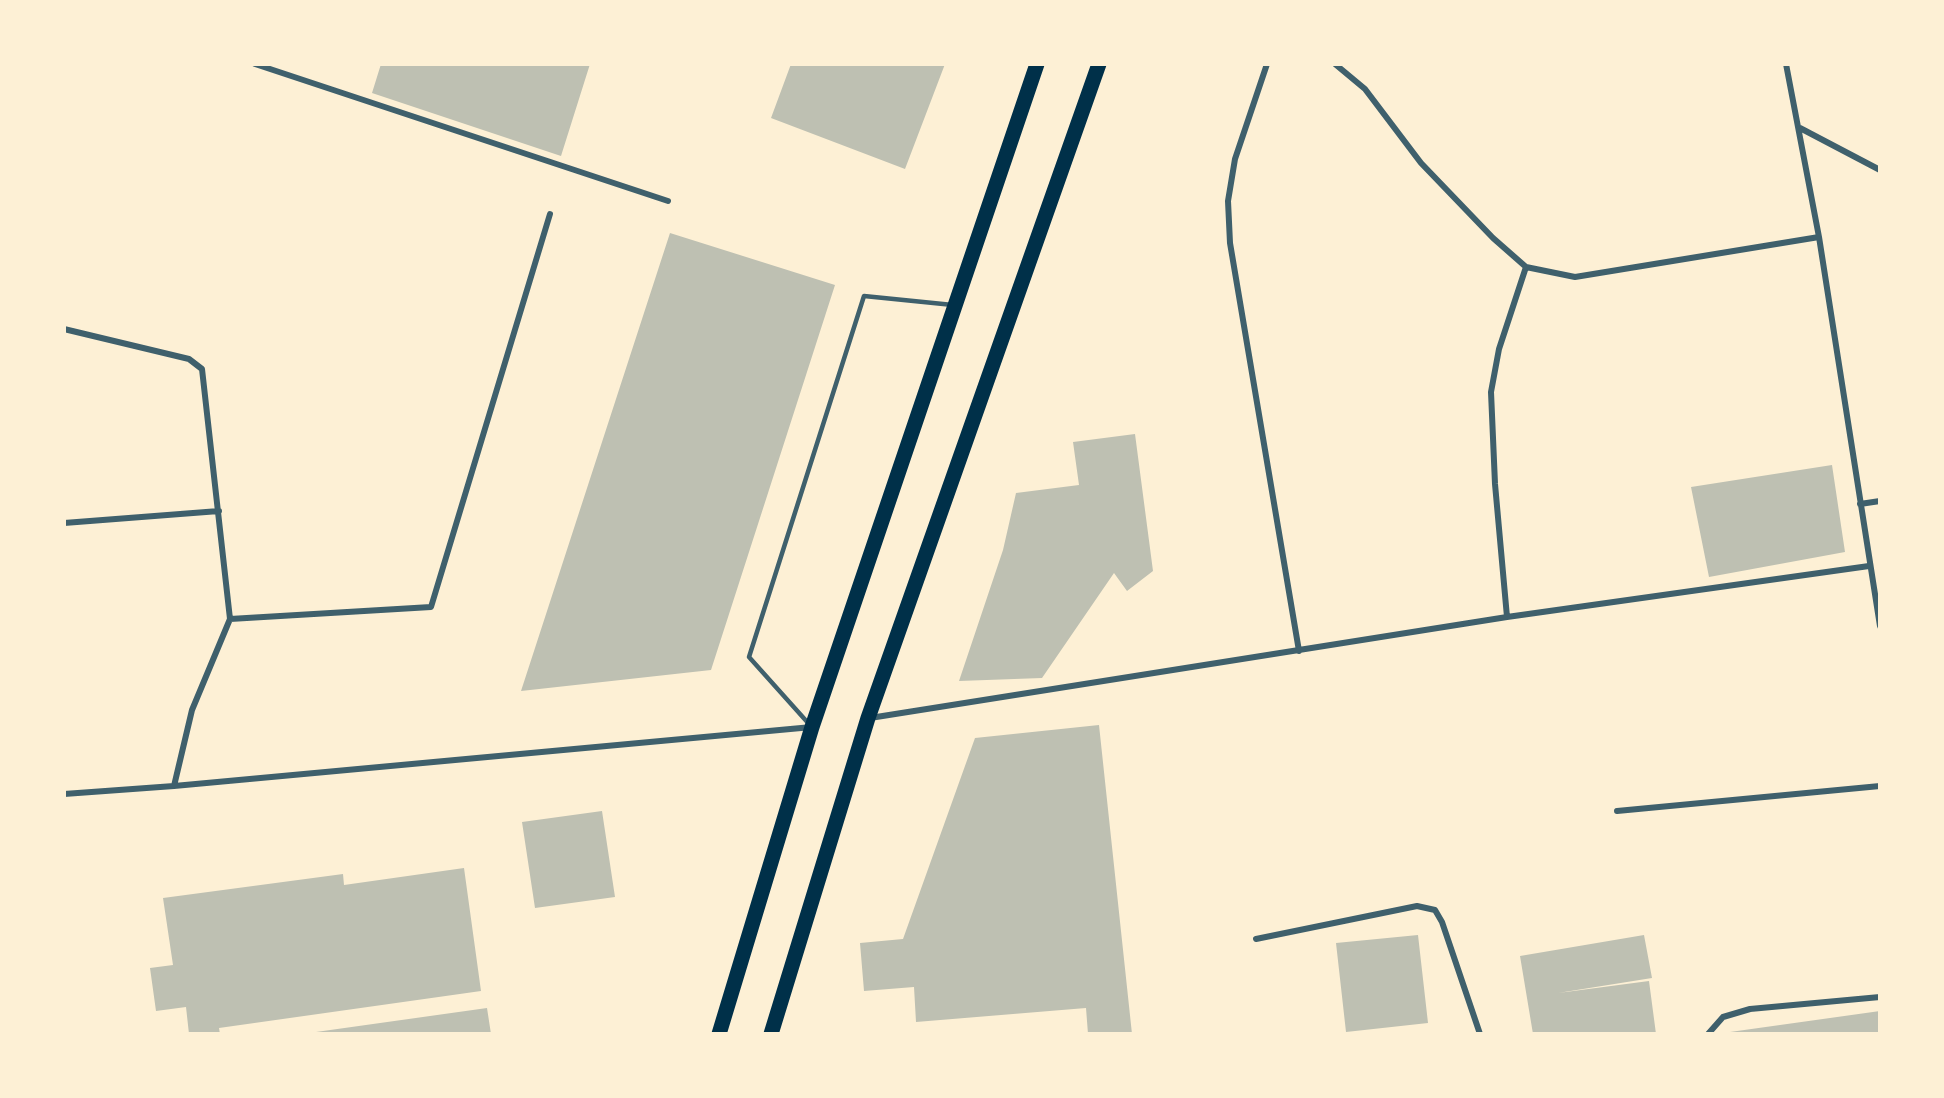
<!DOCTYPE html>
<style>
body{margin:0}
#map{position:relative;width:1944px;height:1098px;overflow:hidden;background:#fdf0d5;font-family:Lora,serif}
canvas{display:block}
.frame{position:absolute;inset:0;border:66px solid #fdf0d5;pointer-events:none}
</style>
<div id="map">
<canvas width="1944" height="1098"></canvas>
<div class="frame"></div>
</div>
<script>
const ctx = document.querySelector('canvas').getContext('2d');
ctx.lineJoin = 'round';
function fill(path, color) { ctx.fillStyle = color; ctx.fill(path, 'evenodd'); }
const toPath = rows => new Path2D(rows.map(r => 'M' + r).join(''));
function stroke(path, color, width, dash) { ctx.strokeStyle = color; ctx.lineWidth = width; ctx.lineCap = dash ? 'butt' : 'round'; ctx.setLineDash(dash || []); ctx.stroke(path); }
fill(toPath([
 [381,64,590,64,561,156,372,93],
 [791,64,945,64,905,169,771,118],
 [670,233,835,285,711,670,521,691],
 [1135,434,1153,571,1127,591,1114,573,1042,678,959,681,1003,550,1016,493,1079,485,1073,442],
 [1832,465,1845,552,1709,577,1691,487],
 [1099,725,1132,1034,1088,1034,1086,1008,916,1022,914,987,864,991,860,943,903,939,975,738],
 [602,811,615,897,535,908,522,822],
 [464,868,481,991,219,1028,220,1034,189,1034,186,1007,156,1011,150,968,173,965,163,898,343,874,344,885],
 [1418,935,1428,1023,1346,1032,1336,943],
 [1644,935,1652,978,1558,993,1649,981,1656,1034,1533,1034,1520,956],
 [487,1008,491,1034,316,1034,316,1032],
 [1880,1011,1880,1034,1730,1034,1730,1032]
]), '#bec0b2');
stroke(toPath([
 [809,724,749,657,864,296,953,305]
]), '#3f606c', 4.5);
stroke(toPath([
 [255,64,668,201],
 [1267,64,1235,159,1228,201,1230,243,1299,651],
 [1335,64,1365,89,1421,163,1493,238,1526,267,1575,277,1819,237],
 [1786,64,1819,237,1880,626],
 [1800,128,1880,170],
 [64,329,189,359,202,369,230,619],
 [1860,504,1880,501],
 [64,523,219,511],
 [1507,617,1495,484,1491,392,1499,349,1526,267],
 [870,718,1507,617,1869,566],
 [174,786,192,710,230,619,431,607,550,214],
 [64,794,174,786,812,727],
 [1617,811,1880,786],
 [1256,939,1417,906,1435,910,1442,922,1480,1034],
 [1708,1034,1723,1017,1750,1009,1880,997]
]), '#3f606c', 6);
stroke(toPath([
 [719,1034,812,727,1037,64],
 [771,1034,868,718,1099,64]
]), '#003049', 15);
</script>
